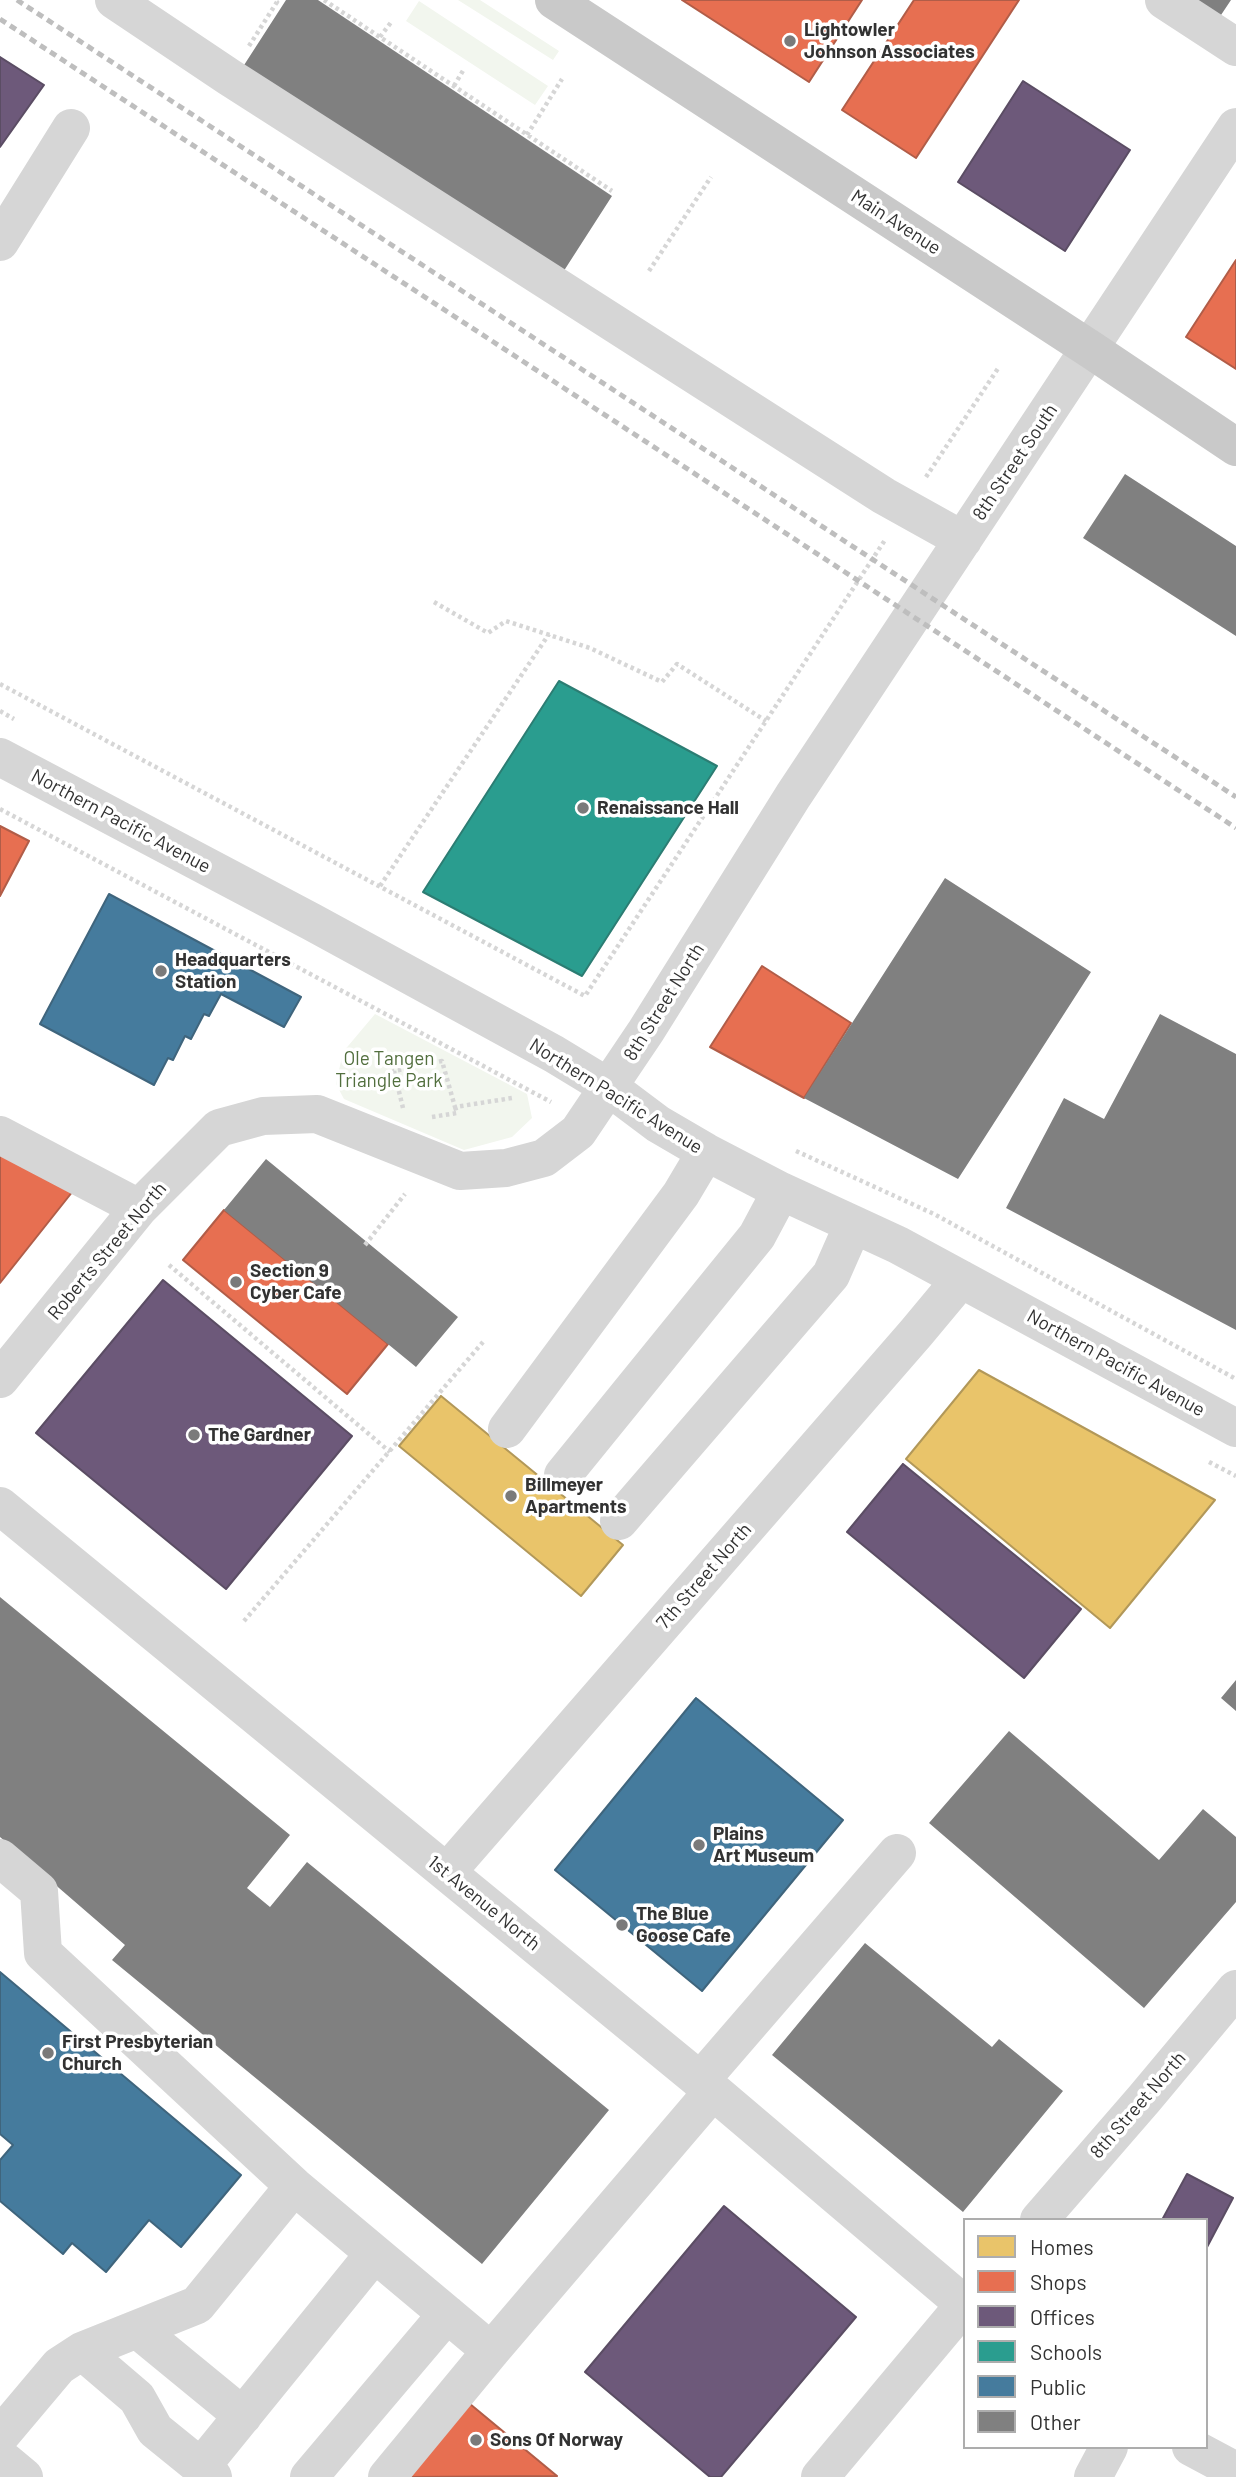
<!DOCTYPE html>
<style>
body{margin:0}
#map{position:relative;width:1236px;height:2477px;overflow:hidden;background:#fff;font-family:Barlow,sans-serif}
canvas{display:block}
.legend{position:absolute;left:963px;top:2218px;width:245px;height:231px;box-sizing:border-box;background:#fff;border:2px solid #adadad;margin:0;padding:9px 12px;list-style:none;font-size:21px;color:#323232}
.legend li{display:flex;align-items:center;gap:14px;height:35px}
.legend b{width:35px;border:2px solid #adadad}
</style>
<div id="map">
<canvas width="1236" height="2477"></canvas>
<ul class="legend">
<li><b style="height:19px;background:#e9c46a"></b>Homes</li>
<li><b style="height:19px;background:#e76f51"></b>Shops</li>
<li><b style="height:19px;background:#6d597a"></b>Offices</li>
<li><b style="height:19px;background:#2a9d8f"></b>Schools</li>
<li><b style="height:19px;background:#457b9d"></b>Public</li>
<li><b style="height:19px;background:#808080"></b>Other</li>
</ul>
</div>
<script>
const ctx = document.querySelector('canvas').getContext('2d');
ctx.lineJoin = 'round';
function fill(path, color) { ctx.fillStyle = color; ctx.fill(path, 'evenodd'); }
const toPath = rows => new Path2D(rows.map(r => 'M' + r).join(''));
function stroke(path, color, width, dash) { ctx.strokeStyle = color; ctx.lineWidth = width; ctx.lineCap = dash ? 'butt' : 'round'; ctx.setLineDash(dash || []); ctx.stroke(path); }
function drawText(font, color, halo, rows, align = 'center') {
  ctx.font = font + ' Barlow,sans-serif'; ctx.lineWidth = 7; ctx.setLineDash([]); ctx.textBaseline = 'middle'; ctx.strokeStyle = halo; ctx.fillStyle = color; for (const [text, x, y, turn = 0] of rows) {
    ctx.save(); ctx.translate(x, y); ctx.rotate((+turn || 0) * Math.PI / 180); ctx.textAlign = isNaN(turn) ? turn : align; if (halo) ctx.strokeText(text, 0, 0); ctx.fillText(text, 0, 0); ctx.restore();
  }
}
fill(toPath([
 [458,0,480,0,559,51,553,60],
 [419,1,548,86,535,105,406,21],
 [375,1014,527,1094,532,1118,512,1137,464,1150,344,1099,336,1084,343,1052]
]), '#f2f6ee');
const homes = toPath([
 [979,1370,1215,1500,1110,1628,906,1459,979,1370],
 [441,1396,623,1545,581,1596,399,1446,441,1396]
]);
fill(homes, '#e9c46a');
stroke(homes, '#b29859', 2);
const shops = toPath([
 [682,0,862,0,809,82,682,0],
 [914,0,1019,0,916,158,842,110,914,0],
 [1236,260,1236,369,1186,337,1236,260],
 [0,826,29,841,0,896,0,826],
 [762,966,851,1023,804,1098,710,1047,762,966],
 [0,1152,73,1191,0,1283,0,1152],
 [224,1210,388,1344,347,1394,183,1260,224,1210],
 [470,2404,557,2476,408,2477,470,2404]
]);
fill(shops, '#e76f51');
stroke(shops, '#b15d48', 2);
const offices = toPath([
 [0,57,44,85,0,147,0,57],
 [1023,81,1130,150,1065,251,958,182,1023,81],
 [163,1280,352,1436,226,1589,36,1433,163,1280],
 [903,1464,1081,1609,1024,1678,847,1532,903,1464],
 [1187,2174,1233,2198,1206,2249,1206,2220,1162,2220,1187,2174],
 [724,2206,856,2317,721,2477,710,2477,585,2372,724,2206]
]);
fill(offices, '#6d597a');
stroke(offices, '#5b4d64', 2);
const schools = toPath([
 [559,681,717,766,582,976,423,892,559,681]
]);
fill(schools, '#2a9d8f');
stroke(schools, '#2c7d73', 2);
const public = toPath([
 [109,894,301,997,284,1027,221,994,209,1016,204,1014,191,1039,185,1036,173,1060,168,1058,154,1085,40,1024,109,894],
 [696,1698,843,1820,702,1991,555,1870,696,1698],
 [0,1972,241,2175,181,2247,149,2220,106,2272,72,2243,63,2254,0,2201,0,2160,13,2145,0,2134,0,1972]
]);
fill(public, '#457b9d');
stroke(public, '#3f657d', 2);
fill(toPath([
 [286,0,318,0,612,196,558,280,237,76],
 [1184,0,1231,0,1217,21],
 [1125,474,1236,546,1236,636,1083,538],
 [945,878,1091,972,958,1179,804,1098],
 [1160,1014,1236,1054,1236,1330,1006,1208,1064,1098,1104,1119],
 [266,1159,458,1317,416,1367,224,1210],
 [0,1597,290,1835,247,1888,270,1907,307,1862,609,2110,482,2264,112,1960,125,1945,0,1837],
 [1236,1680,1236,1711,1221,1698],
 [1009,1731,1159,1860,1203,1809,1236,1837,1236,1902,1144,2008,929,1823],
 [865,1943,992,2047,999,2039,1063,2091,963,2212,772,2055]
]), '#808080');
stroke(toPath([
 [324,0,612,191],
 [380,37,392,21],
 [249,46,277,2,274,0],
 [454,86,464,69],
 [527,135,562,79],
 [649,271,711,177],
 [926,477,999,367],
 [434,602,488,633,506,621,590,648,662,682,677,664,766,721],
 [0,684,585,996,885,540],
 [0,711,14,719],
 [0,809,551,1102],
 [380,886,549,634],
 [403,1108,394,1071,442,1061,455,1107,512,1098],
 [432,1117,457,1113,455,1107],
 [796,1151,934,1214,1236,1379],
 [365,1245,405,1194],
 [169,1265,390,1452],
 [1209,1462,1236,1476],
 [244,1621,483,1342]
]), '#d6d6d6', 4.5, [3.5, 3.5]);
stroke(toPath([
 [114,0,229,77,884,496,963,540],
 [1164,0,1236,47],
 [0,242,71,128],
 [0,757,312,922,554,1054,610,1088,658,1124,706,1152,781,1191,898,1245,1236,1428],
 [0,1135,139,1208],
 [0,1379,139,1208,219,1128,263,1116,317,1114,460,1171,506,1168,544,1158,578,1132,646,1031,793,796,1236,127],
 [507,1429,681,1194,706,1152],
 [563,1475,757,1236,781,1191],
 [0,1506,713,2091,965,2305],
 [619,1521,831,1275,853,1225],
 [0,1858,39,1891,43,1953,294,2186,491,2351],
 [447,1872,916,1333,961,1279],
 [700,2081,897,1853],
 [1039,2220,1144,2099,1236,1989],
 [137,2329,243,2416],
 [82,2351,137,2398,155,2430,213,2477],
 [0,2436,59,2366,82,2351,197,2305,294,2186],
 [1191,2447,1236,2471],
 [0,2457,24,2477],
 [201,2467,374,2254],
 [309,2477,447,2314],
 [387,2477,491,2351,713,2091],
 [820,2477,965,2304],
 [1093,2477,1109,2447]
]), '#d6d6d6', 38);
stroke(toPath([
 [554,0,1090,349,1236,447]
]), '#c9c9c9', 38);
stroke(toPath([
 [17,0,1236,797],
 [0,19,1236,828]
]), '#bebebe', 5, [7, 5]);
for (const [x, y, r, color] of [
 [790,41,7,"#7a7a7a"],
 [583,808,7,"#7a7a7a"],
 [161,971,7,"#7a7a7a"],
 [236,1282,7,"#7a7a7a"],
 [194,1435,7,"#7a7a7a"],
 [511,1496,7,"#7a7a7a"],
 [699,1845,7,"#7a7a7a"],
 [622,1925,7,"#7a7a7a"],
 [48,2053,7,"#7a7a7a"],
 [476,2440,7,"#7a7a7a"]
]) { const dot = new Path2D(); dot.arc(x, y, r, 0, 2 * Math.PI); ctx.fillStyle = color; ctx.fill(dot); stroke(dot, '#fff', 2.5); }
drawText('bold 19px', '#323232', '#fff', [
 ["Lightowler",804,30],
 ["Johnson Associates",804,52],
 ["Renaissance Hall",597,808],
 ["Headquarters",175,960],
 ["Station",175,982],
 ["Section 9",250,1271],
 ["Cyber Cafe",250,1293],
 ["The Gardner",208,1435],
 ["Billmeyer",525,1485],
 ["Apartments",525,1507],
 ["Plains",713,1834],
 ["Art Museum",713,1856],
 ["The Blue",636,1914],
 ["Goose Cafe",636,1936],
 ["First Presbyterian",62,2042],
 ["Church",62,2064],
 ["Sons Of Norway",490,2440]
], 'left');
drawText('19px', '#323232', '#fff', [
 ["Main Avenue",896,222,33],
 ["8th Street South",1015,462,-56],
 ["Northern Pacific Avenue",121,821,28],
 ["8th Street North",664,1002,-58],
 ["Northern Pacific Avenue",616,1096,32],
 ["Roberts Street North",107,1251,-50],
 ["Northern Pacific Avenue",1116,1363,29],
 ["7th Street North",704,1576,-49],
 ["1st Avenue North",484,1903,39],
 ["8th Street North",1138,2105,-49]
]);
drawText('19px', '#526f3e', '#fff', [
 ["Ole Tangen",389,1059],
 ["Triangle Park",389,1081]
]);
</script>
